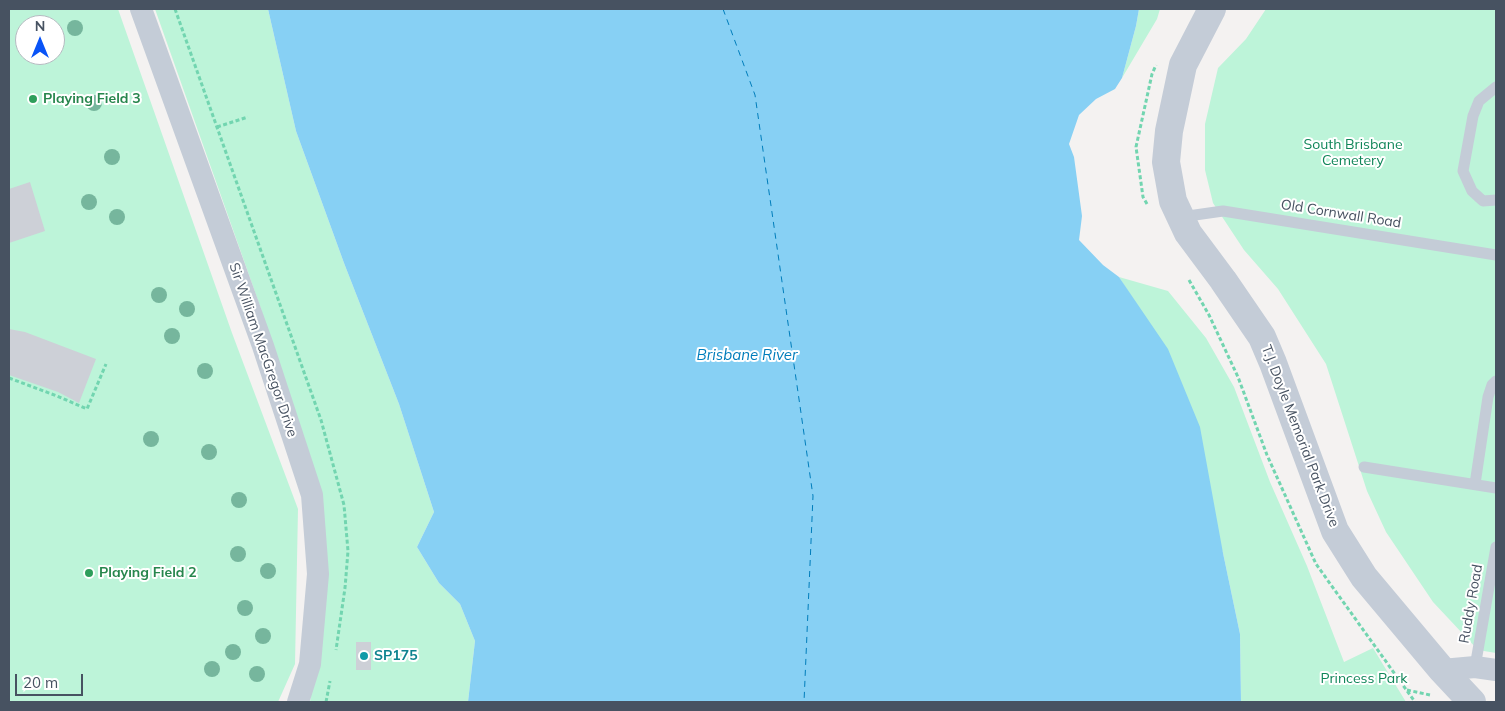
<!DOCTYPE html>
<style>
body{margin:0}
#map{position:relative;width:1505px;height:711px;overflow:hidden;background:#f4f2f1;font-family:Mulish,sans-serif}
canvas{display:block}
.frame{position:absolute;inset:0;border:10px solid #475261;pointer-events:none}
.north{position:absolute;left:15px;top:15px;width:50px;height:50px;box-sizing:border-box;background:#fff;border:1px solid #b5bac0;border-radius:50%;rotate:0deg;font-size:14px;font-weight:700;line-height:20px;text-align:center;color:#475261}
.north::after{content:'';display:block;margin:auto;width:18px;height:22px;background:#0954f7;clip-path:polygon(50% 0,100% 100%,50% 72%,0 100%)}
.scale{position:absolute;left:15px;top:674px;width:68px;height:22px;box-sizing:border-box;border:2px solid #475261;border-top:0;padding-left:6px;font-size:15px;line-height:18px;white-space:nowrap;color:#475261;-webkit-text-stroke:4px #fff;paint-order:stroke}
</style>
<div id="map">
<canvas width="1505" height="711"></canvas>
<div class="frame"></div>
<div class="north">N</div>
<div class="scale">20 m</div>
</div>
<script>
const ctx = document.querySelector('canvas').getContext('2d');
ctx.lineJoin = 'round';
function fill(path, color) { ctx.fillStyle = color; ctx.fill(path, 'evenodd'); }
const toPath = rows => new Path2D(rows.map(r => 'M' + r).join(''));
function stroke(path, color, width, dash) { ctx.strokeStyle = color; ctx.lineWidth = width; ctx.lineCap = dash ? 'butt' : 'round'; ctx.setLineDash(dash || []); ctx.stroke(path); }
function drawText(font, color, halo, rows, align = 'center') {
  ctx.font = font + ' Mulish,sans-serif'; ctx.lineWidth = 4; ctx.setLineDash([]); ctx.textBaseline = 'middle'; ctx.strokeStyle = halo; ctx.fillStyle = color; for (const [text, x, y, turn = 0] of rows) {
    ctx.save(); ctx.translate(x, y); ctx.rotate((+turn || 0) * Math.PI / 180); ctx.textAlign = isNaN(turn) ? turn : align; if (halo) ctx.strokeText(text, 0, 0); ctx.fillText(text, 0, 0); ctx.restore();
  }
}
fill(toPath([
 [9,9,118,9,232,333,298,509,295,664,278,702,9,702],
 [25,25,55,25,55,55,25,55],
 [155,9,268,9,296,131,344,263,399,404,434,512,417,547,439,583,460,604,475,641,468,702,310,702,328,576,261,309],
 [1139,9,1160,9,1157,19,1122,78,1136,26],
 [1266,9,1496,9,1496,653,1478,650,1433,602,1386,532,1367,491,1326,364,1278,289,1244,250,1213,203,1205,170,1205,124,1218,68,1246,39],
 [1119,277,1168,291,1206,338,1234,387,1270,482,1307,566,1344,662,1373,648,1406,702,1241,702,1240,634,1223,553,1138,307]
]), '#bdf4d9');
fill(toPath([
 [268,9,1139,9,1136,26,1122,78,1115,89,1096,99,1079,115,1069,144,1074,157,1082,216,1079,240,1103,265,1119,277,1168,349,1200,427,1223,553,1240,634,1241,702,468,702,475,641,460,604,439,583,417,547,434,512,399,404,344,263,296,131]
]), '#87d0f4');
stroke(toPath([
 [723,9,755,95,813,496,804,702]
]), '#007dbb', 1, [6, 5]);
fill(toPath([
 [30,182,45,231,9,243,9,189],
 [9,329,25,332,96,359,79,403,58,392,9,375],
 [356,642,371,642,371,670,356,670]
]), '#cdd0d7');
stroke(toPath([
 [175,9,321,420,344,505,348,551,345,588,336,650],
 [217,127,248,117],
 [1147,204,1143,197,1136,147,1152,74,1156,65],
 [1189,280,1209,315,1238,377,1267,455,1316,564,1415,702],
 [9,378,57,396,87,409,106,364],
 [1407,690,1430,695],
 [326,702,330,681]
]), '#72d5b0', 3, [4, 2.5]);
stroke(toPath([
 [1496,87,1479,101,1473,116,1463,171,1472,191,1483,201,1496,200],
 [1181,217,1223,211,1496,255],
 [1364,467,1496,488],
 [1475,484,1488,397,1492,385,1496,381],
 [1475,667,1496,547]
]), '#c4ccd7', 11);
stroke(toPath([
 [141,9,263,346,312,495,318,574,310,664,298,702],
 [1442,670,1475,667,1496,670]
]), '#c4ccd7', 22);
stroke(toPath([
 [1212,9,1183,65,1169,131,1166,162,1173,201,1188,233,1223,280,1262,337,1273,363,1335,531,1364,577,1442,670,1472,702]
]), '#c4ccd7', 28);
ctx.fillStyle = '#76b69d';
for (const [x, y] of [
 [75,28],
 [94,103],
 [112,157],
 [89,202],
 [117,217],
 [159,295],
 [187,309],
 [172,336],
 [205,371],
 [151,439],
 [209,452],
 [239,500],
 [238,554],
 [268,571],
 [245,608],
 [263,636],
 [233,652],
 [212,669],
 [257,674]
]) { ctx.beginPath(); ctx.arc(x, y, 8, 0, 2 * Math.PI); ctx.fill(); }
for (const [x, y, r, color] of [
 [33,99,5,"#2e9e5b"],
 [89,573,5,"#2e9e5b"],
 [364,656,5,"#0f9aa8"]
]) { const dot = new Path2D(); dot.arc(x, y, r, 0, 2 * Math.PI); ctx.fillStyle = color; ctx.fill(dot); stroke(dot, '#fff', 2); }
drawText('bold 14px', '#27864d', '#fff', [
 ["Playing Field 3",43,99],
 ["Playing Field 2",99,573]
], 'left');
drawText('14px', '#0f8558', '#fff', [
 ["South Brisbane",1353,145],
 ["Cemetery",1353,161],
 ["Princess Park",1364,679]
]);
drawText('14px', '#475261', '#fff', [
 ["Old Cornwall Road",1341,214,9],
 ["Sir William MacGregor Drive",263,350,71],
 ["T.J. Doyle Memorial Park Drive",1300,436,69],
 ["Ruddy Road",1471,604,-80]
]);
drawText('bold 14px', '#0d838f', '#fff', [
 ["SP175",374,656]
], 'left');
drawText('italic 15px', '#007dbb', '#fff', [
 ["Brisbane River",747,355]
]);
</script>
